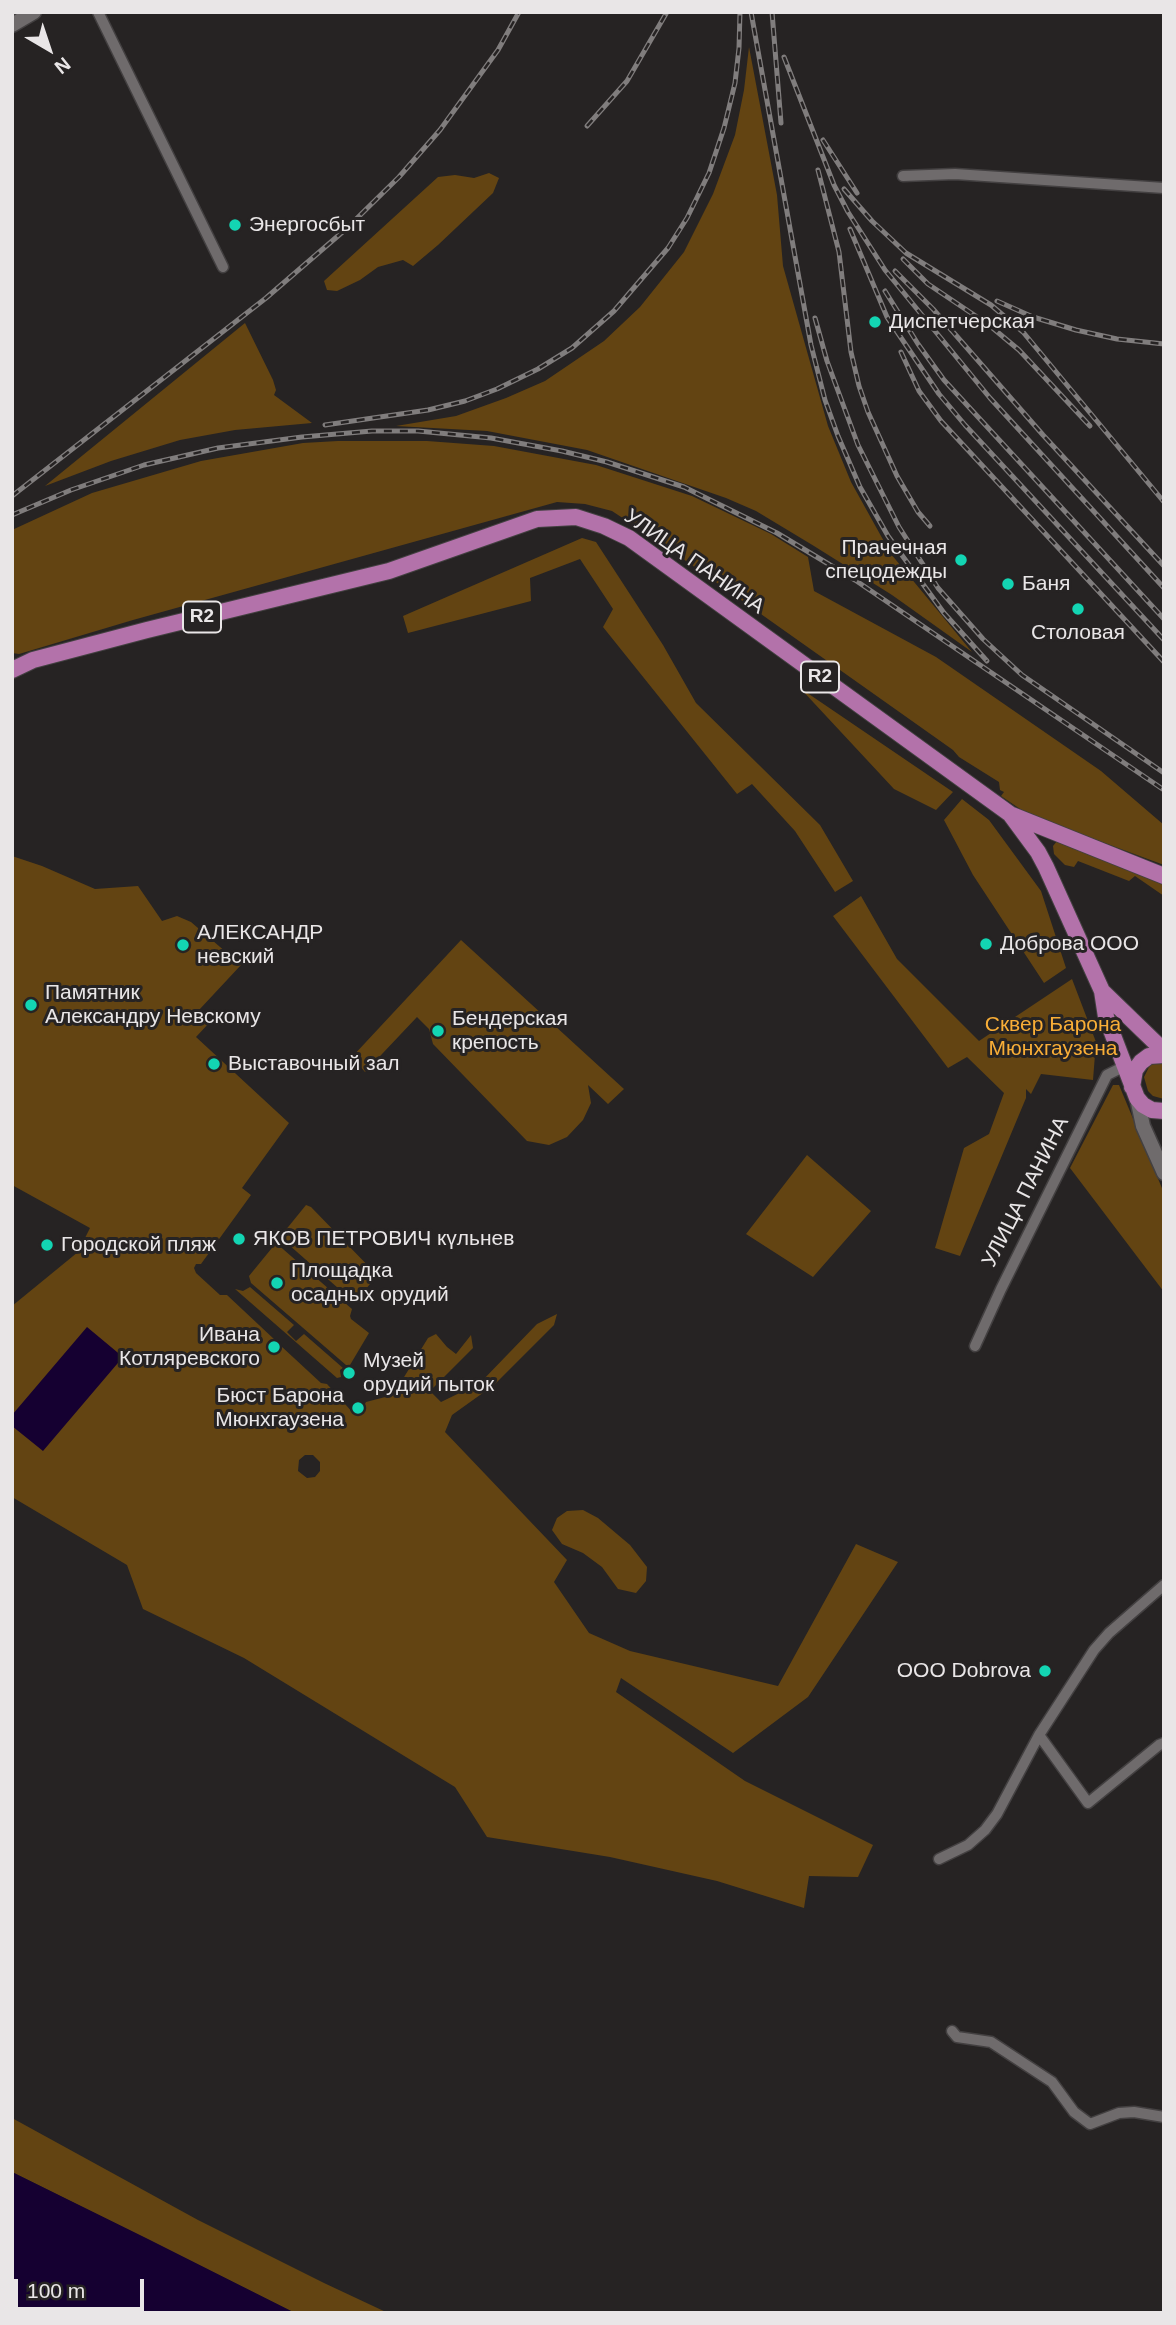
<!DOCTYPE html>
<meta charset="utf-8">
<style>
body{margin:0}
#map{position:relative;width:1176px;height:2325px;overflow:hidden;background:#262323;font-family:Helvetica,sans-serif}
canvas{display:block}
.frame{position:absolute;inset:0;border:14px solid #e9e6e7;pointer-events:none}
.north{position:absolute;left:14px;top:14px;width:70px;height:70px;-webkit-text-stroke:5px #262323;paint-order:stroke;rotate:141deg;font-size:19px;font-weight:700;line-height:28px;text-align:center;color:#e9e6e7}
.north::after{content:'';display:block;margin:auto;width:24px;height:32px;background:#e9e6e7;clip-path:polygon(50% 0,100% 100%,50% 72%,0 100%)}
.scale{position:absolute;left:14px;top:2279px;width:130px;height:32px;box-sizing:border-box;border:4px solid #e9e6e7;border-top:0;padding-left:9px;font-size:21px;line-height:24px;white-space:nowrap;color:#e9e6e7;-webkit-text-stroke:5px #262323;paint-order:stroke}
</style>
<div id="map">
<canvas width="1176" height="2325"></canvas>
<div class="frame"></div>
<div class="north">N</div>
<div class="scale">100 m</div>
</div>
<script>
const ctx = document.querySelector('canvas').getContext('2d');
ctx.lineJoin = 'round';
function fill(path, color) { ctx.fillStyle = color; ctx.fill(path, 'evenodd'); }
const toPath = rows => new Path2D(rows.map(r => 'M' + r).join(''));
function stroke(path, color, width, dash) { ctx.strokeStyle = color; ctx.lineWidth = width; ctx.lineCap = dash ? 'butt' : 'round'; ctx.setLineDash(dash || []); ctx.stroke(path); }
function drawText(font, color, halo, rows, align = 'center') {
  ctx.font = font + ' Helvetica,sans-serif'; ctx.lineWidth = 6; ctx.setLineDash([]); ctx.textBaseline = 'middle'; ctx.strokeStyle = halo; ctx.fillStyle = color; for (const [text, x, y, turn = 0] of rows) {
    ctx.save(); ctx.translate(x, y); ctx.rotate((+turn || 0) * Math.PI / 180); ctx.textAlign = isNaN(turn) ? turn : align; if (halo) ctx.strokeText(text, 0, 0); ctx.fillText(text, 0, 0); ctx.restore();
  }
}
fill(toPath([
 [749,47,777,195,783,266,828,426,851,482,891,554,972,652,892,595,814,546,756,511,726,498,587,450,487,431,396,426,456,416,506,398,545,381,604,341,640,307,684,252,713,194,735,135,744,90],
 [489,173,499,178,493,193,438,245,413,266,403,260,378,267,360,280,337,291,327,290,324,281,438,177,455,175,474,178],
 [245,323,273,380,276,390,274,395,312,423,235,430,180,440,111,461,45,486],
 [338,441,427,441,494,446,596,465,692,496,771,534,808,557,814,591,936,657,1101,771,1164,825,1164,865,1029,815,1001,796,1004,792,1000,790,999,782,959,757,953,750,662,544,612,511,585,504,557,502,133,620,19,654,12,653,12,530,92,493,201,461,303,443],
 [582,538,596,542,663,645,696,703,820,825,853,881,835,892,795,831,752,784,737,794,603,627,613,609,580,559,530,578,531,601,408,633,403,616],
 [800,688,953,792,936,810,894,789],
 [962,799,989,820,1041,891,1066,968,1044,983,973,875,944,820],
 [1057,841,1164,882,1164,896,1135,876,1129,881,1078,861,1074,867,1065,865,1054,854,1053,846],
 [12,856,42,866,95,889,138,886,162,921,177,916,191,922,241,965,199,1010,210,1022,196,1037,289,1123,242,1188,251,1195,201,1264,196,1264,194,1268,196,1273,220,1295,227,1295,275,1340,268,1348,273,1353,281,1346,321,1383,327,1384,354,1414,359,1415,364,1411,364,1406,366,1402,393,1395,428,1338,436,1334,447,1347,456,1354,471,1335,473,1348,430,1391,441,1402,480,1383,537,1324,557,1314,554,1325,494,1385,452,1415,445,1432,567,1560,554,1582,589,1633,630,1651,778,1686,856,1544,898,1562,808,1697,733,1753,621,1678,616,1692,745,1781,873,1845,858,1877,809,1876,804,1908,717,1881,610,1857,487,1837,455,1787,244,1658,143,1609,127,1565,12,1497,12,1306,78,1252,90,1228,12,1185],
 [305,1455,313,1455,320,1462,320,1471,315,1477,307,1478,298,1471,299,1460],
 [861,896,897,959,979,1041,1072,979,1096,1042,1093,1080,1041,1074,1031,1094,1026,1089,1026,1098,960,1256,935,1248,964,1148,989,1134,1004,1093,967,1057,948,1068,833,916],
 [461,940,624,1089,608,1104,588,1085,591,1103,583,1120,567,1137,549,1145,527,1141,433,1044,429,1029,417,1017,365,1072,352,1057],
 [1162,1060,1164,1061,1164,1099,1153,1096,1148,1091,1144,1077,1150,1065],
 [1113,1085,1119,1085,1164,1193,1164,1292,1070,1168],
 [807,1155,871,1211,813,1277,746,1234],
 [306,1205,311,1207,377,1275,355,1303,280,1237],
 [276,1243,352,1309,350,1316,351,1319,369,1333,350,1365,346,1365,251,1283,249,1276],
 [250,1287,294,1325,287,1332,296,1341,304,1334,343,1368,340,1370,341,1377,337,1378,235,1289,243,1291],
 [583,1510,598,1518,630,1545,647,1567,646,1581,636,1593,618,1589,602,1567,583,1553,562,1544,552,1530,557,1518,567,1511],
 [12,2118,198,2220,324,2283,388,2313,295,2313,12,2172]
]), '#634412');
fill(toPath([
 [87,1327,123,1357,43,1451,12,1426,12,1415],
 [12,2172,148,2239,295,2313,12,2313]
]), '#150031');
const street = toPath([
 [98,12,223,267],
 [903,176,955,174,1164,188],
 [975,1346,1001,1289,1107,1075,1125,1066],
 [1039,1735,1088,1803,1159,1745,1164,1743],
 [939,1859,968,1845,985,1830,997,1814,1039,1735,1094,1650,1109,1633,1164,1585],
 [952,2031,957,2037,991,2042,1052,2082,1074,2112,1090,2124,1119,2113,1134,2112,1164,2117]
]);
const secondary = toPath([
 [12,25,34,12],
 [1137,1098,1143,1126,1164,1173]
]);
const primary = toPath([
 [12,670,33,660,147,630,389,571,537,519,576,517,604,526,629,538,1010,814,1038,852,1046,867,1102,991,1106,1017,1137,1098,1143,1105,1152,1110,1164,1111],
 [1012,815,1164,876],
 [1102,991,1164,1051],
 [1132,1087,1135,1070,1141,1062,1149,1056,1164,1055]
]);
stroke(street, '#434041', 13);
stroke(secondary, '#434041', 17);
stroke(primary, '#434041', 18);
stroke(street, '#6f6b6c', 10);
stroke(secondary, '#6f6b6c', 14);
stroke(primary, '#b372aa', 16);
const rail = toPath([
 [751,12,811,345,825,400,838,436,860,487,888,536,944,613,987,661],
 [772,12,781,123],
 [784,57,834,185,848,212,885,270,990,398,1164,588],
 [587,126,627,81,667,12],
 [823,140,857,193],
 [818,170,839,252,851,352,859,386,868,412,897,476,918,512,930,526],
 [844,189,872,221,906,253,991,305,1023,332,1164,502],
 [850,229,887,317,939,394,965,425,1164,640],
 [903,259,928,284,989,325,1019,350,1090,426],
 [895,271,933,309,1043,435,1164,566],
 [885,291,918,344,944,380,1164,619],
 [997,301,1033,317,1076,330,1117,339,1164,344],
 [815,318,827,361,858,445,899,527,938,588,983,639,1022,675,1164,773],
 [901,352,919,391,941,421,1164,662],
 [325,425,428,410,465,401,497,389,538,369,572,348,614,311,668,248,687,218,709,173,724,128,735,83,739,48,740,12],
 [12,496,266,298,346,229,399,177,440,130,498,50,519,12],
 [12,515,71,490,144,465,218,448,302,437,372,431,418,431,491,438,562,451,607,462,684,487,777,533,855,580,1164,790]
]);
stroke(rail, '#807d7d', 5);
stroke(rail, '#262323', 2.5, [8]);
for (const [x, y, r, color] of [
 [235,225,7,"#13d5b3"],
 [875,322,7,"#13d5b3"],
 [961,560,7,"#13d5b3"],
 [1008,584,7,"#13d5b3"],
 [1078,609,7,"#13d5b3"],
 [986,944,7,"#13d5b3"],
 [183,945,7,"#13d5b3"],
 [31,1005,7,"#13d5b3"],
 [438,1031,7,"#13d5b3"],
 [214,1064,7,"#13d5b3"],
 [239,1239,7,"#13d5b3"],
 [47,1245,7,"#13d5b3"],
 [277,1283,7,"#13d5b3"],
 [274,1347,7,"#13d5b3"],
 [349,1373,7,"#13d5b3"],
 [358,1408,7,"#13d5b3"],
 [1045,1671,7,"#13d5b3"]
]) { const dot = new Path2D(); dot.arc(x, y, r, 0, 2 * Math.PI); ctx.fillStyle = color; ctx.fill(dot); stroke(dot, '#262323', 2.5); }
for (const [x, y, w] of [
 [202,617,38],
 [820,677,38]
]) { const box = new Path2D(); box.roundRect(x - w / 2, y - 15.5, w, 31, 5); ctx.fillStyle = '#262323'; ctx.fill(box); stroke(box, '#e9e6e7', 2); }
drawText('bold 19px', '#e9e6e7', null, [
 ["R2",202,617],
 ["R2",820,677]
]);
drawText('21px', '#e9e6e7', '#262323', [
 ["Энергосбыт",249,225],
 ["Диспетчерская",889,322],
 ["Прачечная",947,548,"right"],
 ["спецодежды",947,572,"right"],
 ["Баня",1022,584],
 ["Столовая",1078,633,"center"],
 ["АЛЕКСАНДР",197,933],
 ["невский",197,957],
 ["Доброва ООО",1000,944],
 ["Памятник",45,993],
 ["Александру Невскому",45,1017],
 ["Бендерская",452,1019],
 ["крепость",452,1043],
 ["Выставочный зал",228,1064],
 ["ЯКОВ ПЕТРОВИЧ күльнев",253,1239],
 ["Городской пляж",61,1245],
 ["Площадка",291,1271],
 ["осадных орудий",291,1295],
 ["Ивана",260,1335,"right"],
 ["Котляревского",260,1359,"right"],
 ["Музей",363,1361],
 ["орудий пыток",363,1385],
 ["Бюст Барона",344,1396,"right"],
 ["Мюнхгаузена",344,1420,"right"],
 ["OOO Dobrova",1031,1671,"right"]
], 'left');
drawText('21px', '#e9e6e7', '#262323', [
 ["УЛИЦА ПАНИНА",694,562,35],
 ["УЛИЦА ПАНИНА",1026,1192,-63]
]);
drawText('21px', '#f9ae37', '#262323', [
 ["Сквер Барона",1053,1025],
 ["Мюнхгаузена",1053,1049]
]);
</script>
